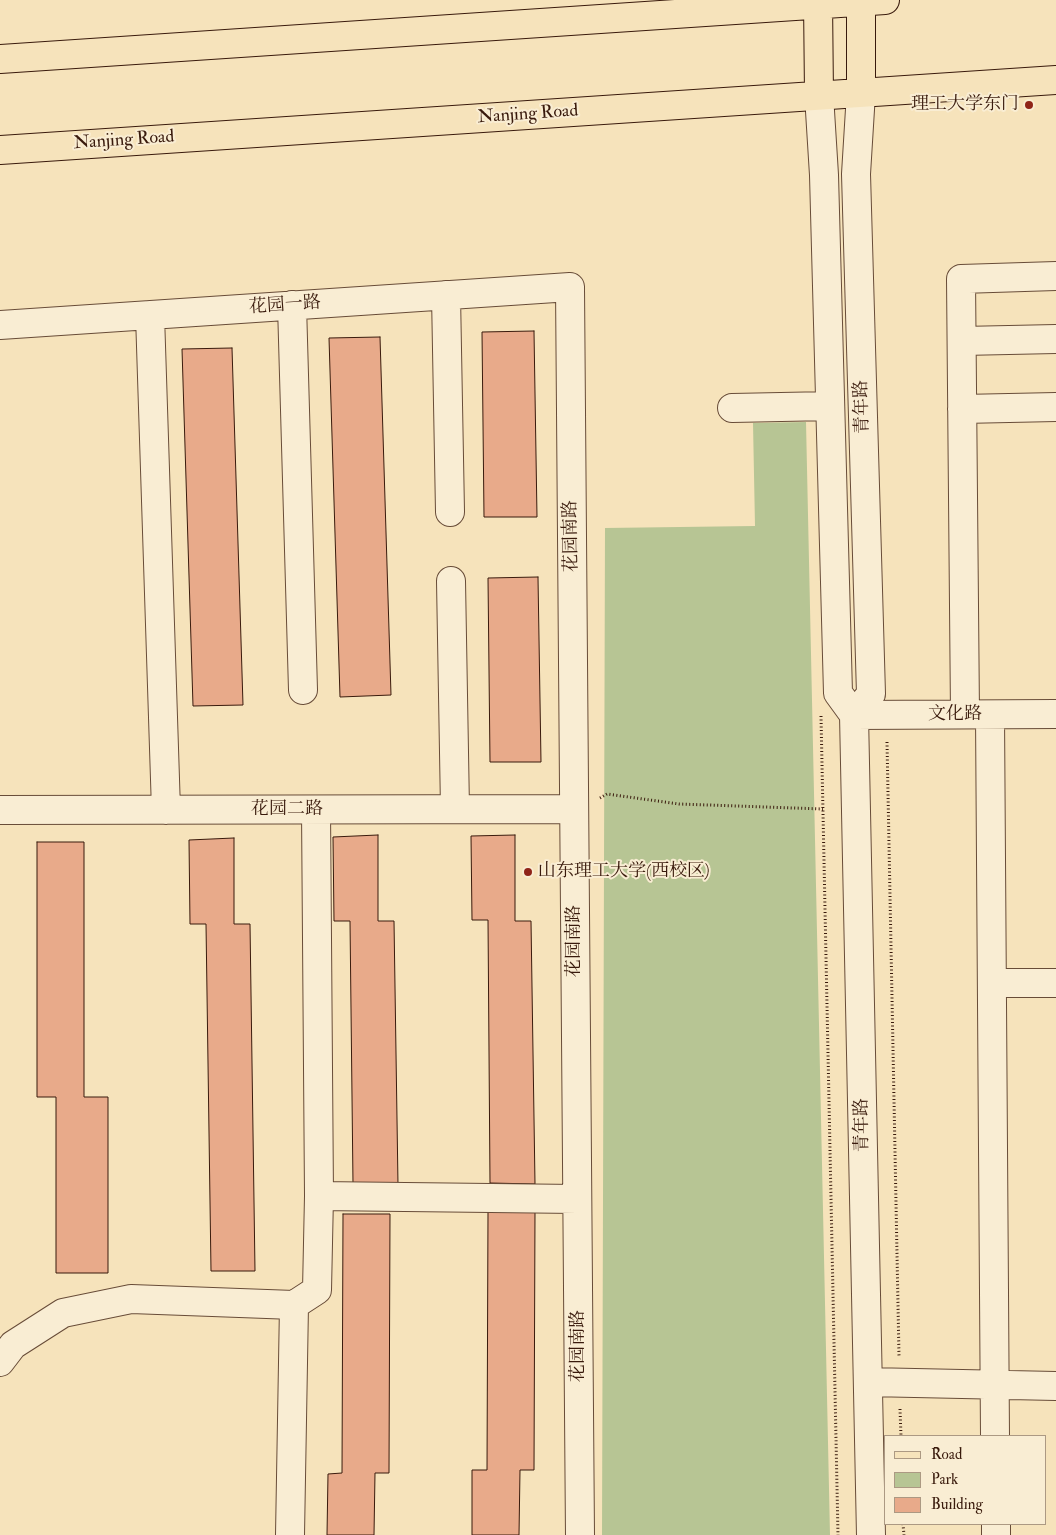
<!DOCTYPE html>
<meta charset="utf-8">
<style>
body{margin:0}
#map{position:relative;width:1056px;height:1535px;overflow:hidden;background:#f6e3bb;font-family:"IM FELL Double Pica",serif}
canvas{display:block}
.legend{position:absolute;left:884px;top:1435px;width:162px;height:90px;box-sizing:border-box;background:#f9edd3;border:1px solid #ac9983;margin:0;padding:6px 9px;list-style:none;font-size:15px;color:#391a0c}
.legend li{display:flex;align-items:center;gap:10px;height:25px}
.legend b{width:25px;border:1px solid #ac9983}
</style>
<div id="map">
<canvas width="1056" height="1535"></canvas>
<ul class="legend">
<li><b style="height:6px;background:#f6e3bb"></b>Road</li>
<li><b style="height:14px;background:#b7c594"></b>Park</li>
<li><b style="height:14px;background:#e8aa8a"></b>Building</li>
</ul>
</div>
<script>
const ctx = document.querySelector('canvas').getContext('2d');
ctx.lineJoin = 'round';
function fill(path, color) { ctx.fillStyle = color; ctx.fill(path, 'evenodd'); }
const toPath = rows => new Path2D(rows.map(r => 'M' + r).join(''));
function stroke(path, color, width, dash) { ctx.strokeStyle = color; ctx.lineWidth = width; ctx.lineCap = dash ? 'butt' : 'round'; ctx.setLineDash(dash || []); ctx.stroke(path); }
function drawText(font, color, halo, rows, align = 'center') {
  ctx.font = font + ' "IM FELL Double Pica","Noto Serif SC",serif'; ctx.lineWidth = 4; ctx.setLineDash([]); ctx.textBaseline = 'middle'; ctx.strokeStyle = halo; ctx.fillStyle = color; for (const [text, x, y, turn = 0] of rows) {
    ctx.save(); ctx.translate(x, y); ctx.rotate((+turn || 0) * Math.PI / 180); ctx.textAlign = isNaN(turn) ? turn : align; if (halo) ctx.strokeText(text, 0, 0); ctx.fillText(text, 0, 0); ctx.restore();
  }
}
fill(toPath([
 [806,422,830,1535,602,1535,605,528,755,526,753,423]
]), '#b7c594');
const building = toPath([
 [534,331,537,517,484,517,482,332,534,331],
 [380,337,391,695,340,697,329,338,380,337],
 [232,348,243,705,193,706,182,349,232,348],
 [538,577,541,762,490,762,488,578,538,577],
 [378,835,378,921,394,921,398,1185,353,1184,350,921,334,921,333,837,378,835],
 [515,835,515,921,531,921,535,1184,490,1183,488,920,472,920,471,836,515,835],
 [234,838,234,924,250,924,255,1271,211,1271,206,924,190,924,189,840,234,838],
 [37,842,84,842,84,1097,108,1097,108,1273,56,1273,56,1097,37,1097,37,842],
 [488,1211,535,1211,534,1470,520,1470,519,1535,472,1535,472,1470,487,1470,488,1211],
 [343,1214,390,1214,389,1473,375,1473,374,1535,327,1535,328,1474,342,1473,343,1214]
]);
fill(building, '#e8aa8a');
stroke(building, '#391a0c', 1);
const minor = toPath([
 [819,95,824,175,838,693,854,715,871,1535],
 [446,295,450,512],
 [292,305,303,690],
 [150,315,166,810],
 [0,325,570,287,580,1535],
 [962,341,1056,339],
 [732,408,830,406],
 [962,409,1056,407],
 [451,581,455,809],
 [965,714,961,279,1056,276],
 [854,715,871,694,856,174,861,93],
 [854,715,1056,714],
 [990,715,995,1436],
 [0,810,574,809],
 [992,983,1056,983],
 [319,1196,577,1199],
 [0,1362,13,1345,63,1313,131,1299,294,1305,317,1290,319,1196,316,810],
 [868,1382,1056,1386],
 [996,1524,996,1535],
 [290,1535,294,1305]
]);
const major = toPath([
 [818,0,819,95],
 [861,0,861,93],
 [0,59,885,0],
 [0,150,1056,80]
]);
stroke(minor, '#684c38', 30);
stroke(major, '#391a0c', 30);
stroke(toPath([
 [821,716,838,1535],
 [887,742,899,1356],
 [600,798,607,794,679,804,823,809],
 [900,1409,901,1436],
 [903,1524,904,1535]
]), '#391a0c', 3, [1, 2.5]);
stroke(minor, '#f9edd3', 28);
stroke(major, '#f6e3bb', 28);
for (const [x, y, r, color] of [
 [1029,105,5,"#8f2418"],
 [528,872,5,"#8f2418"]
]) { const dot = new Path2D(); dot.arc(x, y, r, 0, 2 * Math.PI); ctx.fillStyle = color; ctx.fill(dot); stroke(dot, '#f9edd3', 2); }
drawText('18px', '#391a0c', '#f9edd3', [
 ["理工大学东门",1019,105],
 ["山东理工大学(西校区)",538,872,"left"]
], 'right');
drawText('18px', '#391a0c', '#f9edd3', [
 ["Nanjing Road",528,115,-4],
 ["Nanjing Road",124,141,-4],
 ["花园一路",285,306,-4],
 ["青年路",863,407,-92],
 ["花园南路",572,536,-91],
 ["文化路",955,715],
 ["花园二路",287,810],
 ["花园南路",575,941,-90],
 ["青年路",863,1125,-91],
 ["花园南路",579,1346,-90]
]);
</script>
